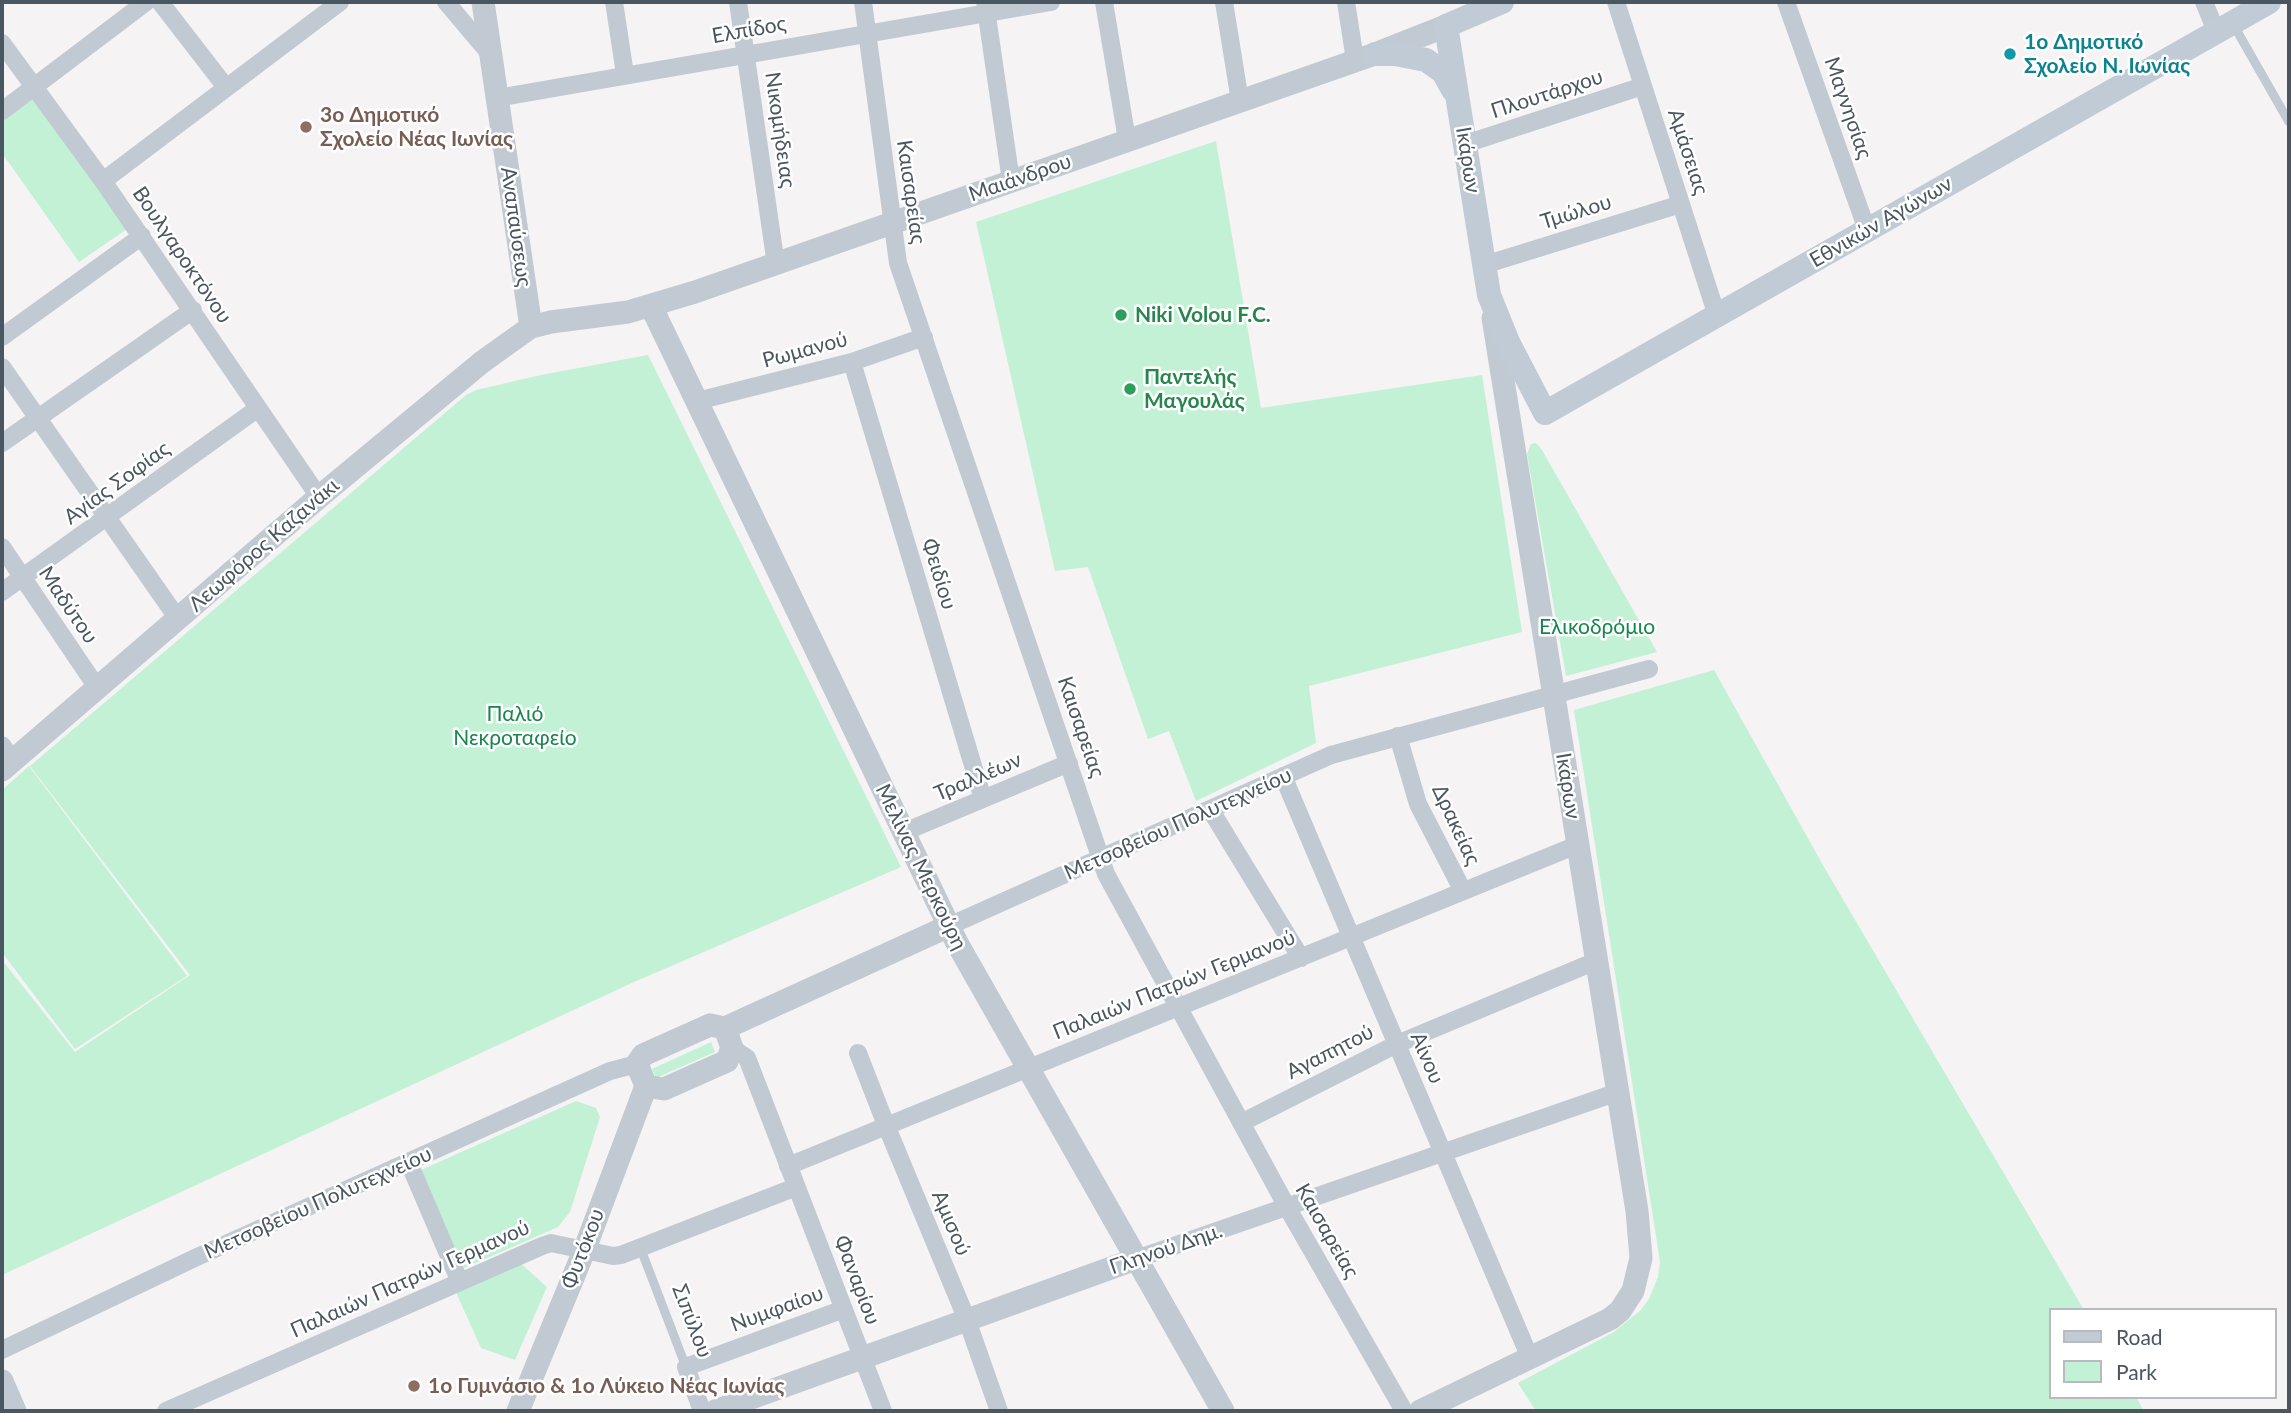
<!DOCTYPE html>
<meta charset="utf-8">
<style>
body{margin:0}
#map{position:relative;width:2291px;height:1413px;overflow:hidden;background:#f5f3f3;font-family:Lato,sans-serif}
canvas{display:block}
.frame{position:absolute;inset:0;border:4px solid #4a5661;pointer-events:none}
.legend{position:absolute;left:2049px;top:1308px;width:228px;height:91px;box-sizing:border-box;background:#fff;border:2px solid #b7bbc0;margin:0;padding:9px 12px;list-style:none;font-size:21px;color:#4a5661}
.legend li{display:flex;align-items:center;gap:14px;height:35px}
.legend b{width:35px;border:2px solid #b7bbc0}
</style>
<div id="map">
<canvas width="2291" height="1413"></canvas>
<div class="frame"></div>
<ul class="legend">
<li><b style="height:9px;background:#c1cbd6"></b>Road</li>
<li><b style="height:19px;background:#c3f1d5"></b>Park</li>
</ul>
</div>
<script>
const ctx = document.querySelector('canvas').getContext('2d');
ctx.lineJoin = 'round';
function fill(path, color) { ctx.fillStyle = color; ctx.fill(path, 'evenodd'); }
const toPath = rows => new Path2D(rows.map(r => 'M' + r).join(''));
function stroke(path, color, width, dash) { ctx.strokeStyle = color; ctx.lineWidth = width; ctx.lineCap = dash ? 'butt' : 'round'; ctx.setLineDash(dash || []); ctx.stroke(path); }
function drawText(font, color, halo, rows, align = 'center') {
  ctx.font = font + ' Lato,sans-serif'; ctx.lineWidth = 5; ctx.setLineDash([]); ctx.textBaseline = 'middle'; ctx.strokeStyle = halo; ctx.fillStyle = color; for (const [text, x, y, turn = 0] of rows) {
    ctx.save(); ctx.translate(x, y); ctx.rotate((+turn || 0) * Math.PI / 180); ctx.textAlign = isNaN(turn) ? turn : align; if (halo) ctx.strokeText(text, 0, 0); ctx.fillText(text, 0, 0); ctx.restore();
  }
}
fill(toPath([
 [33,96,127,229,79,262,2,153,2,118],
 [1216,141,1261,408,1482,375,1522,632,1309,686,1316,743,1196,801,1169,731,1148,739,1088,567,1055,571,976,222],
 [648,355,901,867,634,982,2,1275,2,960,75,1052,190,975,30,766,466,395,476,390,541,375],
 [1536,443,1542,450,1657,652,1566,676,1527,454,1531,444],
 [1714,670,1824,867,2084,1310,2051,1310,2051,1397,2136,1397,2144,1411,1536,1411,1518,1383,1614,1332,1640,1311,1649,1299,1658,1277,1660,1262,1574,710],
 [29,766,187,976,75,1049,4,955,2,957,2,790],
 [711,1042,715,1052,656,1078,652,1069],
 [576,1101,596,1108,600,1117,570,1212,558,1227,464,1268,421,1170],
 [518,1261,547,1287,515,1360,481,1348,454,1288]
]), '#c3f1d5');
stroke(toPath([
 [2233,24,2289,122],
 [640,1247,686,1367]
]), '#c1cad2', 9);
stroke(toPath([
 [160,2,225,86],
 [446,2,490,54],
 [614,2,625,74],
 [738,2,776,265],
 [863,2,898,263,1106,874,1287,1207,1404,1411],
 [985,2,1011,181],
 [1104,2,1127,140],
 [1224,2,1240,101],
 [1346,2,1355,60],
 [1616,2,1717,316],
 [1786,2,1867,230],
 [2204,2,2216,31],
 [2,43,103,181,319,497],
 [497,98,1051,2],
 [2,111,146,2],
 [1465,144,1643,86],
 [103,181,340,2],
 [1484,265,1681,204],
 [2,337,142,236],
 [852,362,983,799],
 [2,367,178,619],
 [697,401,852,362,924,337],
 [2,443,193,310],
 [2,547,98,689],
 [2,592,257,409],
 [1398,736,1418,804,1463,891],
 [2,745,13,761],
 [1283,776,1530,1358],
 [1210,809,1301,958],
 [904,832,1069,763],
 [949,926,1331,755,1649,669],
 [732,1048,747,1058,883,1411],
 [858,1053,886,1125,967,1320,999,1411],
 [1241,1123,1397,1044,1596,961],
 [409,1163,460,1282],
 [788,1166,1577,845],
 [1136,1259,1618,1092],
 [2,1350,197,1257,610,1071,637,1064],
 [166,1411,542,1246,551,1243,613,1256,621,1255,796,1187],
 [702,1411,686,1367,844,1309]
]), '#c1cad2', 18);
stroke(toPath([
 [483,2,531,327],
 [651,306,957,943,1223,1411],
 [2,770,319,497,482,362,531,327,551,322,628,312,695,292,1375,54,1446,26],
 [710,1025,725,1028,732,1048,727,1061,664,1089,646,1086,637,1064,643,1055,710,1025],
 [725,1028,949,926],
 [2,1381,15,1411],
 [518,1411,584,1251,646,1086],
 [715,1411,1136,1259],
 [1420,1411,1610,1319,1620,1311,1633,1291,1641,1258,1637,1211,1493,318]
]), '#c1cad2', 23);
stroke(toPath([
 [1502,2,1446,26,1489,295,1508,342,1545,413,2269,2],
 [1375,54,1395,54,1426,60,1443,72,1453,90]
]), '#c1cbd6', 24);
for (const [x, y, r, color] of [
 [2010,54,7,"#0f9aa8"],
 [306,127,7,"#8d6e63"],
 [1121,315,7,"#2e9e5b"],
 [1130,389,7,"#2e9e5b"],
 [414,1386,7,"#8d6e63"]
]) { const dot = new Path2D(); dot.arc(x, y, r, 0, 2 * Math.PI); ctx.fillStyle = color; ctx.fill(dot); stroke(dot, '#fff', 2.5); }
drawText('21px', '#4a5661', '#fff', [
 ["Ελπίδος",749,30,-10],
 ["Πλουτάρχου",1547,94,-18],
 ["Μαγνησίας",1848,108,71],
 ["Νικομήδειας",780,130,82],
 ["Αμάσειας",1688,152,72],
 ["Ικάρων",1468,160,81],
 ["Μαιάνδρου",1020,178,-19],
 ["Καισαρείας",911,192,82],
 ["Τμώλου",1576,212,-17],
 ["Εθνικών Αγώνων",1881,222,-30],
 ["Αναπαύσεως",516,227,82],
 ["Βουλγαροκτόνου",182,255,56],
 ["Ρωμανού",805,350,-15],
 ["Αγίας Σοφίας",117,483,-36],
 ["Λεωφόρος Καζανάκι",264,545,-41],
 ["Φειδίου",939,574,73],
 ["Μαδύτου",68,605,56],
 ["Καισαρείας",1081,727,71],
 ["Τραλλέων",978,777,-23],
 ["Ικάρων",1568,786,81],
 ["Μετσοβείου Πολυτεχνείου",1178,824,-24],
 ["Δρακείας",1456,825,65],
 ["Μελίνας Μερκούρη",921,867,64],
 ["Παλαιών Πατρών Γερμανού",1174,985,-22],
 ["Αγαπητού",1330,1052,-27],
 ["Αίνου",1427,1058,67],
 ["Μετσοβείου Πολυτεχνείου",318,1203,-24],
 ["Αμισού",951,1223,67],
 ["Καισαρείας",1327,1231,60],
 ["Φυτόκου",583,1249,-69],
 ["Γληνού Δημ.",1166,1249,-19],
 ["Παλαιών Πατρών Γερμανού",410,1279,-24],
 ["Φαναρίου",857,1280,69],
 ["Νυμφαίου",777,1309,-20],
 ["Σιπύλου",692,1321,69]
]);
drawText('bold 21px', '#0d838f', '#fff', [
 ["1ο Δημοτικό",2024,42],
 ["Σχολείο Ν. Ιωνίας",2024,66]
], 'left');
drawText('bold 21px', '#785e54', '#fff', [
 ["3ο Δημοτικό",320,115],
 ["Σχολείο Νέας Ιωνίας",320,139],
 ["1ο Γυμνάσιο & 1ο Λύκειο Νέας Ιωνίας",428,1386]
], 'left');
drawText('bold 21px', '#27864d', '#fff', [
 ["Niki Volou F.C.",1135,315],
 ["Παντελής",1144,377],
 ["Μαγουλάς",1144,401]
], 'left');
drawText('21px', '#17864f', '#fff', [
 ["Ελικοδρόμιο",1597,627],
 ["Παλιό",515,714],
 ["Νεκροταφείο",515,738]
]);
</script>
